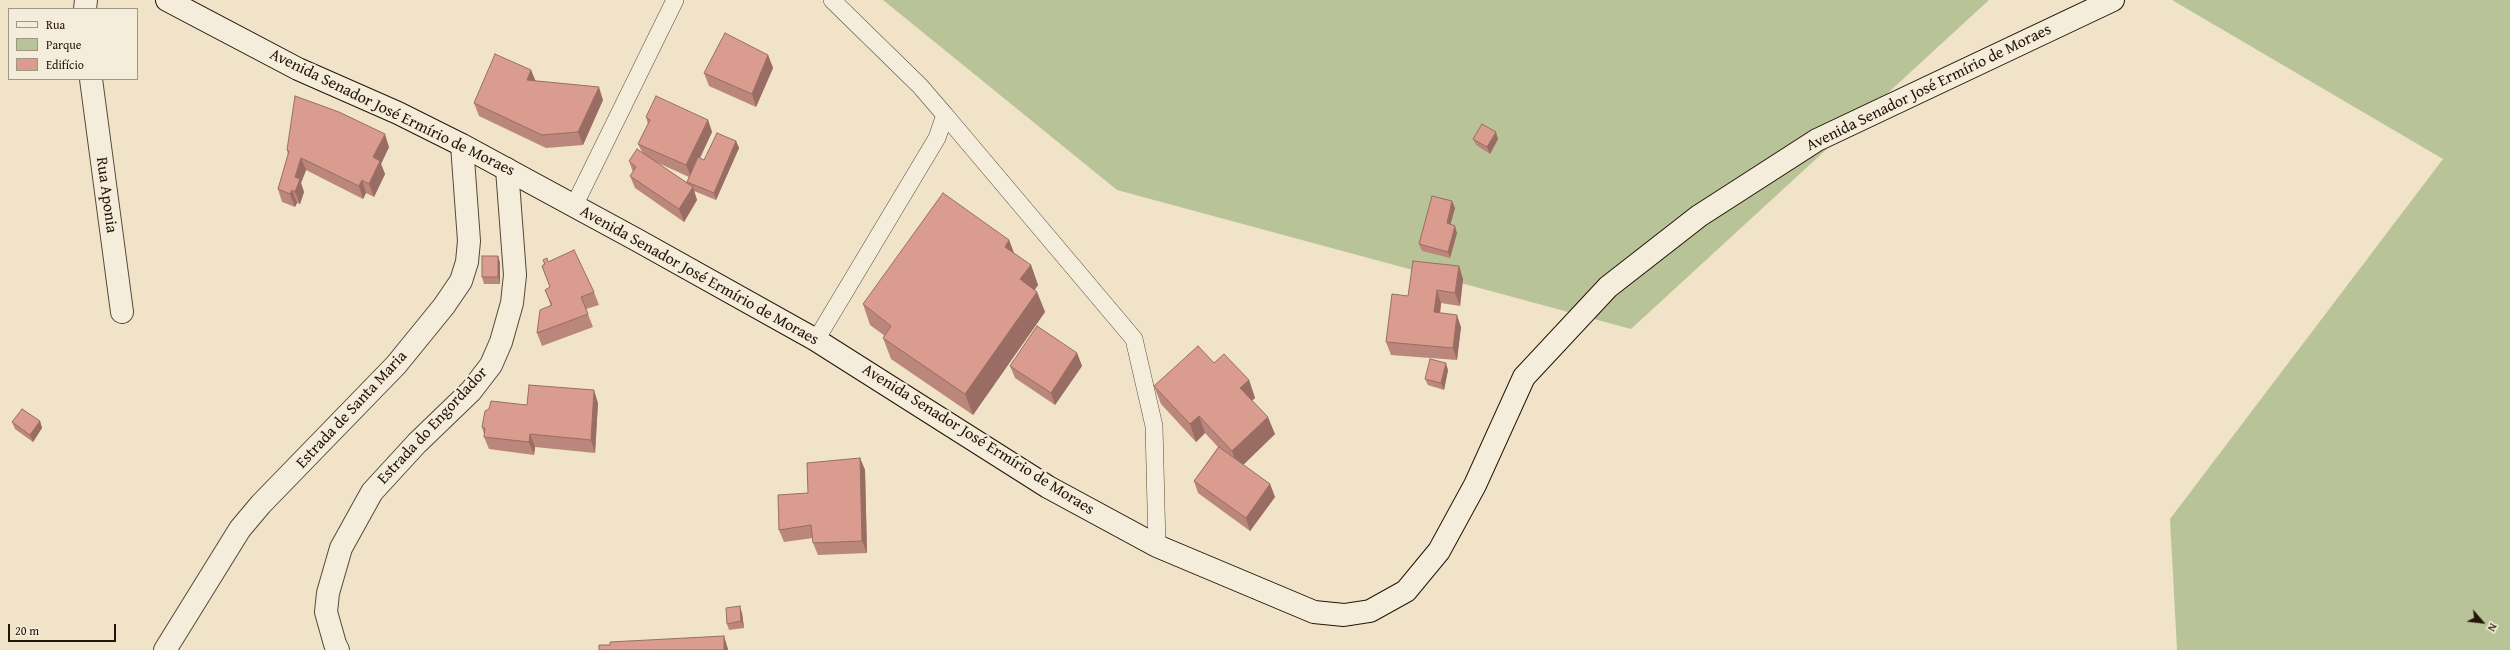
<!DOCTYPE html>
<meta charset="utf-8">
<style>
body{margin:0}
#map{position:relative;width:2510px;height:650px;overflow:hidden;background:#f0e3c8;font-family:"Gentium Book Plus",serif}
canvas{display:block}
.legend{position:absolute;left:8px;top:8px;width:130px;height:72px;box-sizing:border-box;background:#f5eddb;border:1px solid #a19686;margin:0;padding:5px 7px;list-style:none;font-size:12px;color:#231407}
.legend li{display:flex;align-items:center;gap:8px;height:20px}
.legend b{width:20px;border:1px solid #a19686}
.north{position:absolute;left:2462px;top:602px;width:40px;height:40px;-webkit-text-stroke:3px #f5eddb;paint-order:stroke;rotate:118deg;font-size:11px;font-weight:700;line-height:16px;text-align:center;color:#231407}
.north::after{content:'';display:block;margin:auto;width:14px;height:18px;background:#231407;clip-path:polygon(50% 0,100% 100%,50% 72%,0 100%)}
.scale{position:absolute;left:8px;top:624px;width:108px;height:18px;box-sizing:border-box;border:2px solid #231407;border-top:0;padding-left:5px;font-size:12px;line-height:14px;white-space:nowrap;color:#231407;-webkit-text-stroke:3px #f5eddb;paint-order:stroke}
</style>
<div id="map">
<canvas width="2510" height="650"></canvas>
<ul class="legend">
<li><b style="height:5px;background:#f5eddb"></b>Rua</li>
<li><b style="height:11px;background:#b8c497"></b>Parque</li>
<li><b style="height:11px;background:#da9c8f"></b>Edifício</li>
</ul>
<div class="north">N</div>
<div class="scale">20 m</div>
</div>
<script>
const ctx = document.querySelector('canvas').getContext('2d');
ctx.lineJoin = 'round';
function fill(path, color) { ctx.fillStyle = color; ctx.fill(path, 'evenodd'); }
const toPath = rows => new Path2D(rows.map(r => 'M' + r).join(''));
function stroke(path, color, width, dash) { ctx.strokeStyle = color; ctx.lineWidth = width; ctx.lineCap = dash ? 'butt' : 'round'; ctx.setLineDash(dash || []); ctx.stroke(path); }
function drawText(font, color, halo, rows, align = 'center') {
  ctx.font = font + ' "Gentium Book Plus",serif'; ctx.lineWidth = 4; ctx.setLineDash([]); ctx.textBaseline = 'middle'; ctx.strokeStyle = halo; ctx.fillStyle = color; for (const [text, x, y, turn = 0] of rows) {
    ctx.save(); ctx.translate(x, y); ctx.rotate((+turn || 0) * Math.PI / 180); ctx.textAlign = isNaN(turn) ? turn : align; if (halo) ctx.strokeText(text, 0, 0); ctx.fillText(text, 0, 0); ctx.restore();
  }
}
fill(toPath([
 [883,0,1989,0,1631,329,1117,190],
 [2172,0,2510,0,2510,650,2177,650,2170,519,2443,159]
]), '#b8c497');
const service = toPath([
 [945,115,1134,339,1154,426,1157,546],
 [574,206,675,0],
 [816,340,937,138,945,115,920,86,832,0]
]);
const minor = toPath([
 [85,9,86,0],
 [91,79,122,312],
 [165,650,240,529,261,504,396,365,444,306,461,281,467,262,469,241,462,145],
 [338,650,335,644,326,612,328,593,341,548,372,492,417,443,471,391,491,365,501,342,512,303,515,275,507,169]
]);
const secondary = toPath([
 [167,0,298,69,398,113,462,145,637,240,816,340,1048,487,1157,546,1314,612,1344,615,1370,611,1406,591,1439,551,1475,485,1524,377,1608,287,1699,216,1817,140,2113,0]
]);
stroke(service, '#564837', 18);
stroke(minor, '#564837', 24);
stroke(secondary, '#231407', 24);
stroke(service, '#f5eddb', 17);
stroke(minor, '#f5eddb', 22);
stroke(secondary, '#f5eddb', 22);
fill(toPath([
 [768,55,773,68,756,107,709,86,704,73],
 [531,70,535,81,603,100,583,145,546,148,479,116,474,103],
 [646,117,708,120,712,132,700,158,704,160,736,141,739,148,716,200,694,191,697,200,684,222,635,188,630,176,633,172,629,161,642,152,638,144,648,124],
 [656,162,689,177,687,182,687,183],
 [1473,139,1498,139,1490,154,1476,145],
 [389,147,381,164,385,174,374,197,366,193,363,199,306,170,301,183,304,192,300,204,297,203,295,207,282,202,278,189,288,155,287,150],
 [1452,201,1455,208,1450,225,1457,233,1450,258,1422,251,1419,244],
 [1009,240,1014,253,1031,265,1038,285,1035,290,1037,292,1045,312,973,415,891,359,883,338,885,336,870,325,863,304],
 [498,256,500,263,500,284,484,284,482,277],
 [543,260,548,262,594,292,599,305,586,309,593,327,542,346,537,333,551,306,545,290,550,287,542,266,544,264],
 [1459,266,1463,279,1460,306,1441,303,1440,313,1461,327,1457,360,1391,355,1386,342],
 [1077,353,1082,366,1055,405,1015,378,1010,366],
 [1214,363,1249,380,1255,398,1252,400,1275,434,1243,465,1270,484,1275,497,1250,531,1198,493,1194,481,1218,447,1205,433,1196,442,1161,404,1154,386],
 [1448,370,1444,390,1428,385,1425,379],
 [598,403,595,453,535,447,534,455,489,449,484,437,484,434,482,427,527,405],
 [40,421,42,428,33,442,15,429,12,422],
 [860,458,865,470,867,553,818,555,813,543,813,538,784,542,779,530,808,493],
 [742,613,744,628,729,630,727,624]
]), '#bb867b');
fill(toPath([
 [768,55,773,68,756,107,752,94],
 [531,70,536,82,527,80],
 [599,87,603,100,583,145,578,132],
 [708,120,712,132,691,177,686,165],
 [1496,132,1498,139,1490,154,1487,147],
 [385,134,389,147,381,164,385,174,374,197,369,184,373,157],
 [736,141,739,148,716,200,714,193],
 [301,158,306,170,301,183,304,192,300,204,295,192,295,177],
 [362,180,366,193,363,199,359,186],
 [693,187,697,200,684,222,679,209],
 [292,190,297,203,295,207,290,194],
 [1452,201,1455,208,1449,230,1447,223],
 [1455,226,1457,233,1450,258,1448,252],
 [1009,240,1017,261,1005,247],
 [498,256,500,263,500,284,498,277],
 [1031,265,1038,285,1027,299,1020,279],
 [1459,266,1463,279,1460,306,1455,293],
 [1437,290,1441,303,1439,324,1434,312],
 [1037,292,1045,312,973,415,965,394],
 [1457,315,1461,327,1457,360,1453,348],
 [1077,353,1082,366,1055,405,1051,393],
 [1446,363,1448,370,1444,390,1441,383],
 [1249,380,1255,398,1247,405,1240,388],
 [594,390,598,403,595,453,591,440],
 [1199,416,1205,433,1196,442,1190,424],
 [1268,417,1275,434,1239,469,1232,451],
 [40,421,42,428,33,442,30,435],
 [530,434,535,447,534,455,529,442],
 [860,458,865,470,867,553,862,541],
 [1270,484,1275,497,1250,531,1246,518],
 [740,606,742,613,744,628,741,621],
 [724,636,728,649,728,650,724,650]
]), '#996d64');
const building = toPath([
 [725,33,768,55,752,94,704,73,725,33],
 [495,54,531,70,527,80,599,87,578,132,542,135,474,103,495,54],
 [295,96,339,112,385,134,373,157,380,161,369,184,362,180,359,186,301,158,295,177,300,179,295,192,292,190,290,194,278,189,289,151,287,150,295,96],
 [656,96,708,120,686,165,638,144,650,120,646,117,656,96],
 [1482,124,1496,132,1487,147,1473,139,1482,124],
 [717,133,736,141,714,193,687,182,698,157,704,160,717,133],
 [637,149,693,187,679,209,630,176,636,167,629,161,637,149],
 [943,193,1009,240,1005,247,1031,265,1020,279,1037,292,965,394,883,338,891,326,863,304,943,193],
 [1432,196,1452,201,1447,223,1455,226,1448,252,1419,244,1432,196],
 [574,250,594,292,581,297,588,314,537,333,540,310,552,305,545,290,550,287,542,266,545,264,543,260,547,258,548,262,574,250],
 [482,256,498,256,498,277,482,277,482,256],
 [1413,261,1459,266,1455,293,1437,290,1434,312,1457,315,1453,348,1386,342,1392,294,1408,296,1413,261],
 [1037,326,1077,353,1051,393,1010,366,1037,326],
 [1198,346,1214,363,1224,354,1249,380,1240,388,1268,417,1232,451,1199,416,1190,424,1154,386,1198,346],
 [1430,359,1446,363,1441,383,1425,379,1430,359],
 [529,385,594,390,591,440,530,434,529,442,484,437,485,428,482,427,485,411,489,409,491,401,527,405,529,385],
 [22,409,40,421,30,435,12,422,22,409],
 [1219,447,1270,484,1246,518,1194,481,1219,447],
 [860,458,862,541,813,543,811,525,779,530,778,495,808,493,807,463,860,458],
 [740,606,741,621,727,624,726,608,740,606],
 [724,636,724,650,599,650,599,645,610,645,610,642,724,636]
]);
fill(building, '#da9c8f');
stroke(building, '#996d64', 1);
drawText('16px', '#231407', '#f5eddb', [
 ["Avenida Senador José Ermírio de Moraes",1929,88,-26],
 ["Avenida Senador José Ermírio de Moraes",392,113,26],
 ["Rua Aponia",106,195,82],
 ["Avenida Senador José Ermírio de Moraes",699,276,29],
 ["Estrada de Santa Maria",352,410,-47],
 ["Estrada do Engordador",433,426,-47],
 ["Avenida Senador José Ermírio de Moraes",978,440,32]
]);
</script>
